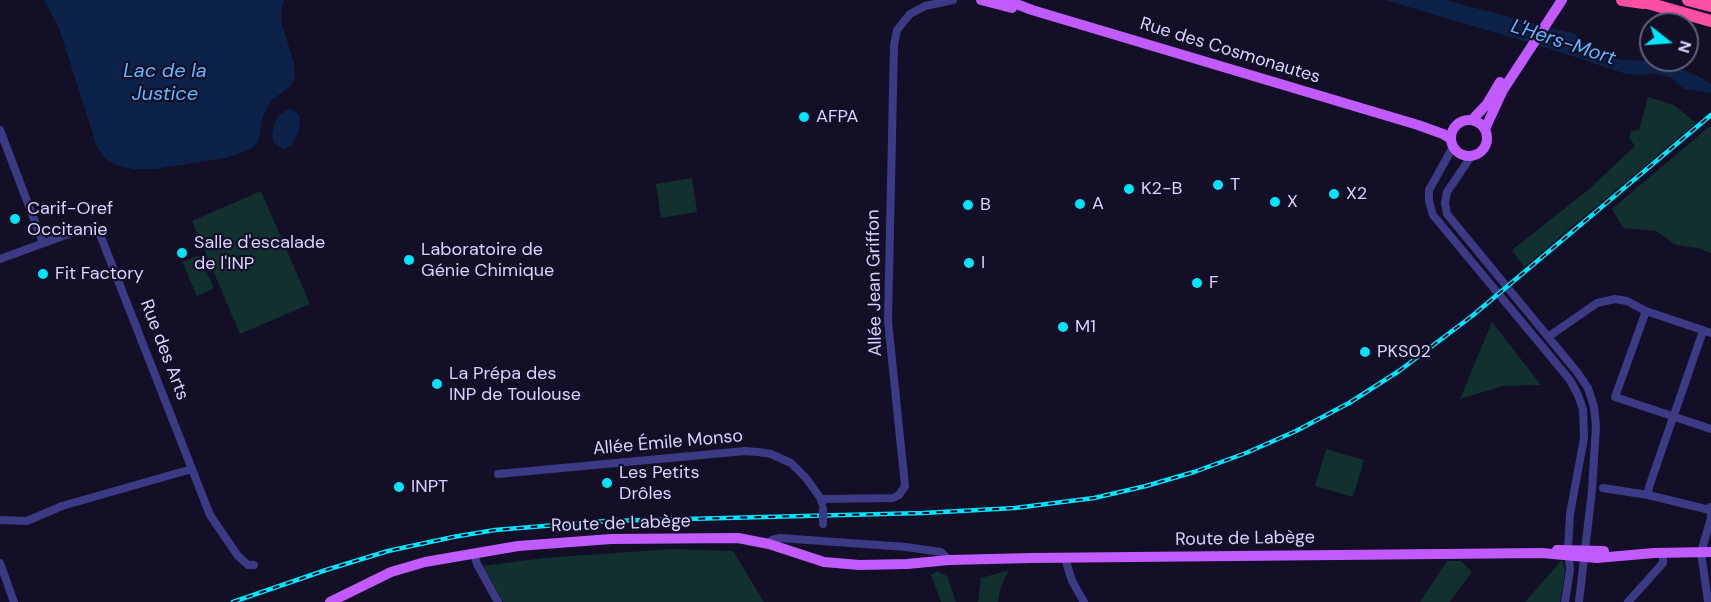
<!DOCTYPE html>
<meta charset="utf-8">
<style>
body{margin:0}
#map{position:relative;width:1711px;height:602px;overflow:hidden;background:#130f26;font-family:"DM Sans",sans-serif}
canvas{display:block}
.north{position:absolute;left:1639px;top:12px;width:60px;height:60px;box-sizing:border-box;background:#130f26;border:2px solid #625e7d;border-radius:50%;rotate:107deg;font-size:16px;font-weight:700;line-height:24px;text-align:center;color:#d9d4ff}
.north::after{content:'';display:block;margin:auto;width:21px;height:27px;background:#00e5ff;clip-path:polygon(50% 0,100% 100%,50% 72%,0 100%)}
</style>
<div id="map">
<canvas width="1711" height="602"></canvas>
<div class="north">N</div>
</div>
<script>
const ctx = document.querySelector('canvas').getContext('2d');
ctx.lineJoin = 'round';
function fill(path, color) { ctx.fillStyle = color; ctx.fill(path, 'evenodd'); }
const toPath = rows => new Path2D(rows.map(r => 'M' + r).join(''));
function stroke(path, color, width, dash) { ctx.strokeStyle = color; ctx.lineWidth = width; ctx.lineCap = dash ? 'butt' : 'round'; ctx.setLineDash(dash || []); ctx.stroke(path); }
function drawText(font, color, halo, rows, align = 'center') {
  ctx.font = font + ' "DM Sans",sans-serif'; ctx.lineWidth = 4.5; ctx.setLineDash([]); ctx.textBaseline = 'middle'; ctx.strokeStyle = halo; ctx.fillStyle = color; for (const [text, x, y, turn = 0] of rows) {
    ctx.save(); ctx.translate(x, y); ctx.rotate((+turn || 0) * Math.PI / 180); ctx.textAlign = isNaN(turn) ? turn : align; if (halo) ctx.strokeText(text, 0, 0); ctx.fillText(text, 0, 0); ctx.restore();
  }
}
fill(toPath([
 [1648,97,1674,105,1696,123,1524,267,1512,250,1588,190,1635,146,1629,138,1631,131,1639,130],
 [1711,125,1711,253,1698,248,1676,245,1656,231,1623,228,1612,209],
 [692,178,697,212,661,218,656,184],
 [261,191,310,304,240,334,192,221],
 [199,255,214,288,197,296,182,262],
 [1492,322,1541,385,1503,386,1460,399],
 [1326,449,1364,460,1353,497,1315,486],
 [672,549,733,551,764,602,503,602,483,566,544,558],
 [1562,560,1565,571,1560,602,1525,602],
 [1447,561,1461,561,1472,572,1450,602,1420,602],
 [1009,570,1000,589,998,602,978,602,981,578],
 [937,571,947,576,956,602,941,602,931,575]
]), '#12302f');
fill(toPath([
 [44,0,284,0,281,11,281,21,294,63,295,77,291,86,272,100,263,116,258,142,252,148,243,152,225,158,155,169,133,169,116,165,106,159,97,147,59,28],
 [1385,0,1445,0,1575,34,1592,52,1623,60,1654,61,1671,66,1698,76,1711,84,1711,93,1684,89,1670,77,1651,73,1641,75,1626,74,1554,50],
 [289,109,296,112,300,117,299,131,292,145,284,149,278,147,273,141,272,133,277,116]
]), '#0c2248');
stroke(toPath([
 [0,130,43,243],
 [1453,147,1429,190,1429,201,1433,215,1570,380,1578,395,1583,409,1584,438,1570,514,1568,549,1570,570,1565,602],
 [1472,155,1447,192,1445,203,1447,214,1577,372,1588,388,1594,407,1596,426,1592,490,1579,602],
 [0,259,85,228,93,228,99,232,210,515,238,556,248,565,254,565],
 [1646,311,1615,397,1711,429],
 [1703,331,1649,487,1648,495,1710,510],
 [1548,337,1597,303,1615,299,1627,301,1646,311,1711,333],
 [498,474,745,451,758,452,771,454,791,463,806,478,821,499,822,503],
 [1603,488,1648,495],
 [821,499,893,498,899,495,905,486,888,321,894,45,897,30,910,14,925,6,953,0],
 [0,520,27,521,62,506,192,469],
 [769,544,772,540,780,538,906,547,941,552,949,560],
 [474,553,477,564,498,602],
 [1065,558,1072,581,1084,602],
 [0,563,14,602],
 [1628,602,1663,563,1663,553],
 [1708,602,1701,552,1711,518,1711,507]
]), '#3d3a85', 8);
stroke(toPath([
 [981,0,1012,8],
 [1006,0,1032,10,1418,125,1443,134,1451,139],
 [1472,120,1487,104,1500,82],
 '1451 138a18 18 0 1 1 36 0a18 18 0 1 1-36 0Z',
 [1485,129,1503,90,1562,0],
 [1557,550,1604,551],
 [330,602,391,572,425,562,518,546,611,539,738,538,769,544,824,562,859,565,907,564,949,560,1031,558,1542,553,1597,558,1654,553,1711,552]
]), '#c25bff', 10);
stroke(toPath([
 [1622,0,1644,3],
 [1637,0,1711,21],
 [1688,0,1711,6]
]), '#ff4fa3', 12);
const rail = toPath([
 [233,602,326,570,388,551,453,537,495,530,606,521,923,513,1015,508,1094,498,1146,486,1194,472,1246,453,1296,431,1349,403,1399,371,1472,316,1711,115]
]);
stroke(rail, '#00e5ff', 4.5);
stroke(rail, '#130f26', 2, [7]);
stroke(toPath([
 [823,509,823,524]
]), '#3d3a85', 8);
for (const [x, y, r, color] of [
 [804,117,6,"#00e5ff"],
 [1218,185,6,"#00e5ff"],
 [1129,189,6,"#00e5ff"],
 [1334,194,6,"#00e5ff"],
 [1275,202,6,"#00e5ff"],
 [1080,204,6,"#00e5ff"],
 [968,205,6,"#00e5ff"],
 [15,219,6,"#00e5ff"],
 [182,253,6,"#00e5ff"],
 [409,260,6,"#00e5ff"],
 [969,263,6,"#00e5ff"],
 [43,274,6,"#00e5ff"],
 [1197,283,6,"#00e5ff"],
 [1063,327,6,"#00e5ff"],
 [1365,352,6,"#00e5ff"],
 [437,384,6,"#00e5ff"],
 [607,483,6,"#00e5ff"],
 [399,487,6,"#00e5ff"]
]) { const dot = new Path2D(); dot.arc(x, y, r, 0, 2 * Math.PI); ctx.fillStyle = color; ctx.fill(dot); stroke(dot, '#130f26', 2); }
drawText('18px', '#d9d4ff', '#130f26', [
 ["Rue des Cosmonautes",1230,51,17],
 ["Allée Jean Griffon",875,283,-91],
 ["Rue des Arts",164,350,69],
 ["Allée Émile Monso",668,443,-5],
 ["Route de Labège",621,524,-2],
 ["Route de Labège",1245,539,-1]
]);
drawText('18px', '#d9d4ff', '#130f26', [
 ["AFPA",816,117],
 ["T",1230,185],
 ["K2-B",1141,189],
 ["X2",1346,194],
 ["X",1287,202],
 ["A",1092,204],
 ["B",980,205],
 ["Carif-Oref",27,209],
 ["Occitanie",27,230],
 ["Salle d'escalade",194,243],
 ["de l'INP",194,264],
 ["Laboratoire de",421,250],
 ["Génie Chimique",421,271],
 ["I",981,263],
 ["Fit Factory",55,274],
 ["F",1209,283],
 ["M1",1075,327],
 ["PKS02",1377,352],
 ["La Prépa des",449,374],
 ["INP de Toulouse",449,395],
 ["Les Petits",619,473],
 ["Drôles",619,494],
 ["INPT",411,487]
], 'left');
drawText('italic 20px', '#62b6ff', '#130f26', [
 ["L'Hers-Mort",1563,43,18],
 ["Lac de la",165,72],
 ["Justice",165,95]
]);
</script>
